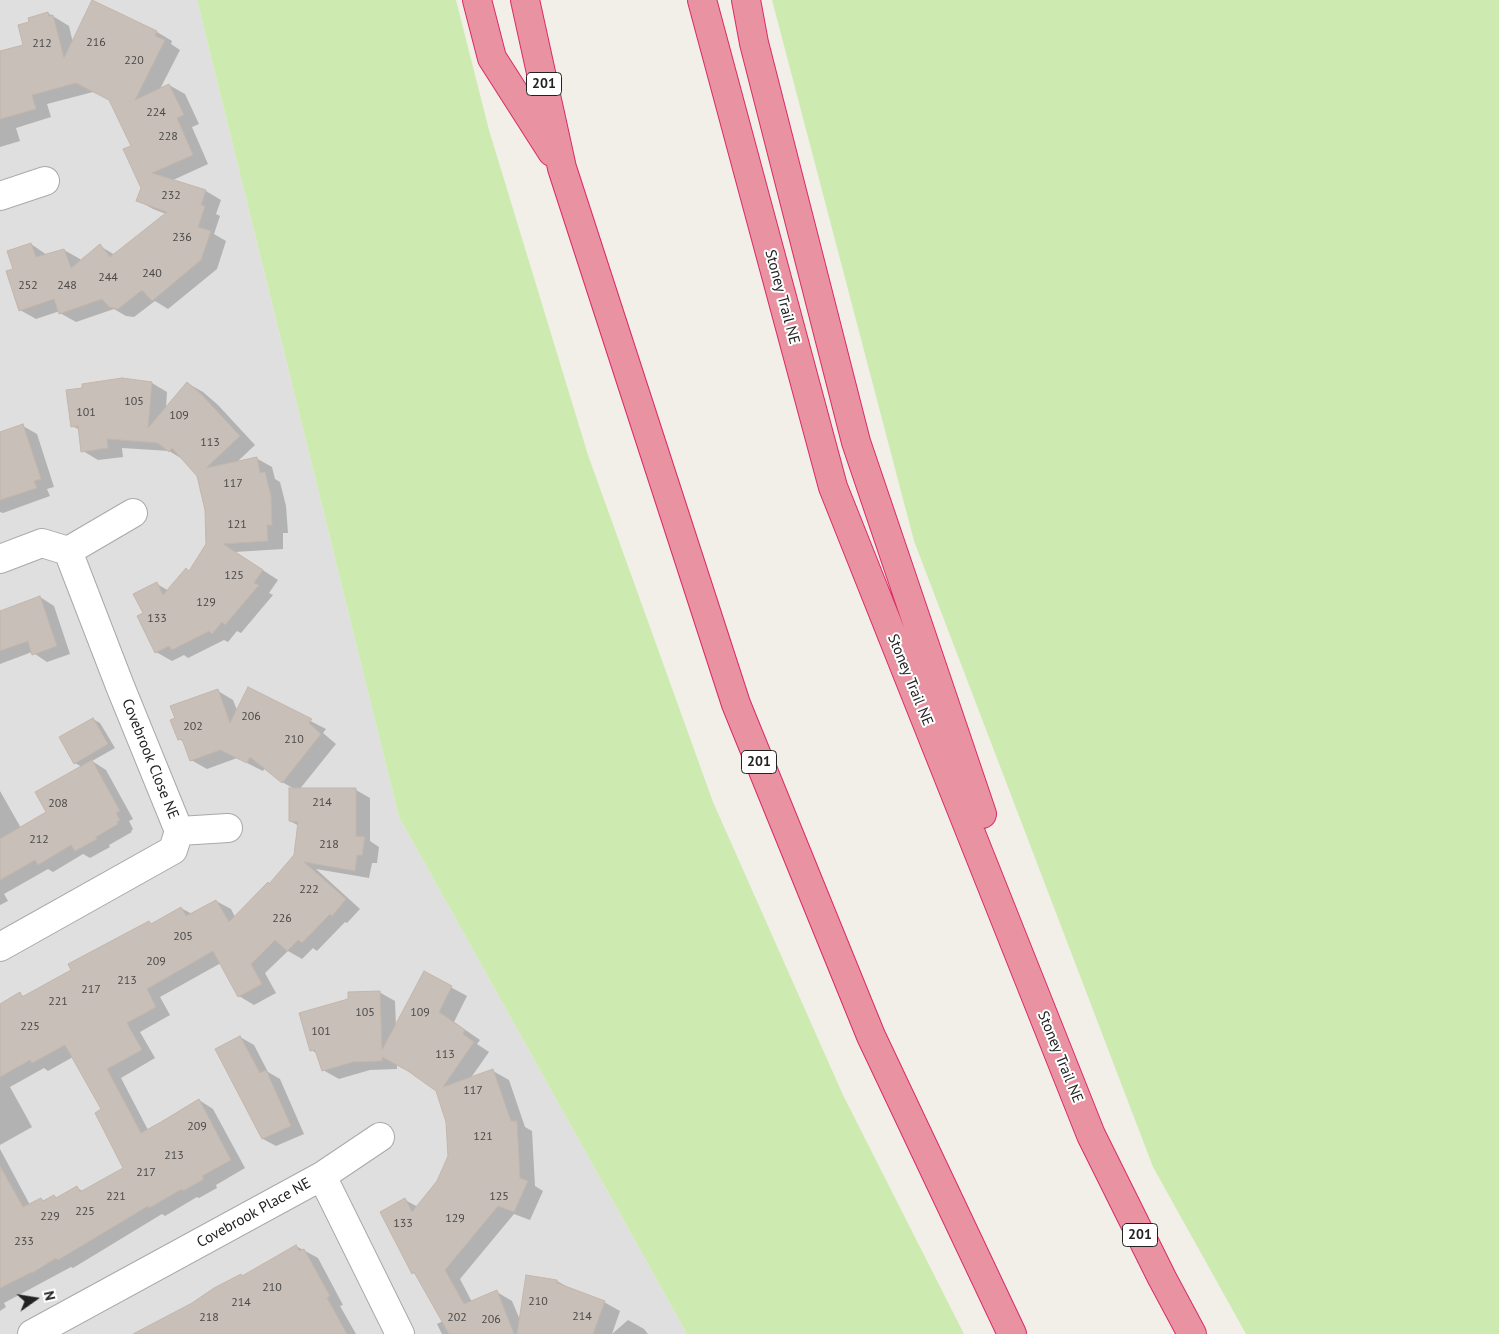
<!DOCTYPE html>
<style>
body{margin:0}
#map{position:relative;width:1499px;height:1334px;overflow:hidden;background:#f2efe9;font-family:"PT Sans",sans-serif}
canvas{display:block}
.north{position:absolute;left:10px;top:1274px;width:50px;height:50px;-webkit-text-stroke:4px #fff;paint-order:stroke;rotate:77deg;font-size:14px;font-weight:700;line-height:20px;text-align:center;color:#222}
.north::after{content:'';display:block;margin:auto;width:18px;height:22px;background:#222;clip-path:polygon(50% 0,100% 100%,50% 72%,0 100%)}
</style>
<div id="map">
<canvas width="1499" height="1334"></canvas>
<div class="north">N</div>
</div>
<script>
const ctx = document.querySelector('canvas').getContext('2d');
ctx.lineJoin = 'round';
function fill(path, color) { ctx.fillStyle = color; ctx.fill(path, 'evenodd'); }
const toPath = rows => new Path2D(rows.map(r => 'M' + r).join(''));
function stroke(path, color, width, dash) { ctx.strokeStyle = color; ctx.lineWidth = width; ctx.lineCap = dash ? 'butt' : 'round'; ctx.setLineDash(dash || []); ctx.stroke(path); }
function drawText(font, color, halo, rows, align = 'center') {
  ctx.font = font + ' "PT Sans",sans-serif'; ctx.lineWidth = 4; ctx.setLineDash([]); ctx.textBaseline = 'middle'; ctx.strokeStyle = halo; ctx.fillStyle = color; for (const [text, x, y, turn = 0] of rows) {
    ctx.save(); ctx.translate(x, y); ctx.rotate((+turn || 0) * Math.PI / 180); ctx.textAlign = isNaN(turn) ? turn : align; if (halo) ctx.strokeText(text, 0, 0); ctx.fillText(text, 0, 0); ctx.restore();
  }
}
fill(toPath([
 [0,0,197,0,399,817,687,1334,0,1334]
]), '#e0dfdf');
fill(toPath([
 [197,0,456,0,489,130,588,455,713,802,843,1095,964,1334,687,1334,399,817],
 [772,0,1499,0,1499,1334,1246,1334,1153,1167,914,541]
]), '#cdebb0');
fill(toPath([
 [93,2,157,32,172,41,171,44,180,50,160,89,169,85,185,94,199,124,192,127,208,164,171,181,206,191,221,200,216,214,220,216,214,234,226,241,217,269,168,309,155,301,134,317,126,316,114,309,76,322,60,313,60,311,36,319,20,310,14,269,31,244,47,255,64,250,80,259,81,261,100,246,115,255,166,214,153,209,137,200,142,188,133,146,111,100,93,92,47,104,51,117,16,128,20,141,0,147,0,57,25,45,31,23,48,13,69,26,73,43],
 [152,383,167,392,166,409,187,383,203,392,218,405,255,445,237,462,256,458,272,467,275,479,280,482,286,506,288,533,283,533,283,549,235,552,278,580,269,593,273,595,241,633,237,631,228,642,224,640,188,658,184,655,172,661,156,652,145,614,157,584,169,591,190,572,207,545,206,510,198,475,184,460,169,451,122,448,123,457,98,460,83,451,80,430,72,426],
 [23,426,37,434,54,487,47,489,50,496,3,513,0,512,0,433],
 [40,597,54,606,70,654,47,662,32,652,0,664,0,612],
 [248,689,326,729,323,733,336,744,299,790,356,790,370,798,370,841,379,847,377,863,372,863,369,878,316,869,360,909,347,923,345,922,317,951,313,948,302,959,288,951,265,973,276,993,254,1005,239,996,221,963,160,997,170,1015,140,1032,155,1058,121,1078,148,1130,199,1100,213,1109,245,1168,216,1185,217,1188,199,1198,197,1197,165,1216,162,1214,73,1268,71,1267,4,1303,6,1307,0,1311,0,1149,30,1205,41,1199,45,1202,54,1197,57,1199,77,1188,84,1192,125,1169,103,1110,73,1057,48,1071,44,1068,10,1087,32,1127,0,1145,0,1007,20,994,25,997,73,971,149,923,152,924,181,908,192,914,216,901,231,909,235,917,270,885,295,855,299,826,290,821,296,790,282,782,265,768,263,771,237,758,207,769,191,760,184,742,179,739,218,691,233,700,237,710],
 [93,719,100,723,115,748,92,761,106,770,133,819,129,821,133,829,131,831,132,832,109,845,110,847,90,858,83,854,53,872,48,869,4,894,8,901,0,905,0,791,21,828,48,813,82,767,75,763],
 [425,973,467,996,454,1022,480,1040,477,1044,489,1052,470,1079,493,1071,509,1080,525,1127,532,1131,535,1186,543,1191,530,1220,514,1214,460,1279,472,1302,497,1292,512,1301,520,1320,527,1277,557,1281,573,1290,604,1302,620,1311,612,1334,442,1334,437,1324,443,1321,417,1275,413,1273,405,1200,418,1207,438,1182,450,1156,448,1122,437,1090,412,1073,397,1065,397,1069,370,1070,339,1079,323,1070,318,1054,311,1050,379,992,395,1001,396,1027],
 [240,1037,254,1045,268,1072,280,1079,304,1134,276,1146,263,1139],
 [296,1246,318,1258,343,1305,340,1306,356,1334,136,1334,193,1304,240,1275,243,1277],
 [628,1320,644,1329,648,1334,612,1334]
]), '#0003');
const building = toPath([
 [92,0,157,31,155,36,165,40,135,100,169,84,184,115,177,118,193,155,152,173,206,190,201,205,205,206,198,227,211,231,201,260,152,301,142,290,118,309,109,307,102,299,59,314,54,299,19,311,6,271,13,269,7,251,31,243,36,257,64,249,71,268,100,244,110,257,167,212,136,201,141,188,123,149,131,146,109,100,76,83,32,95,36,109,0,119,0,51,23,45,18,25,29,22,28,18,48,12,49,16,53,15,64,58,92,0],
 [122,378,152,382,148,428,187,382,202,395,240,436,206,468,257,457,260,473,265,472,271,496,272,525,267,525,268,541,223,544,263,570,254,583,259,585,225,625,222,622,212,634,209,631,172,650,169,646,155,653,137,616,143,613,133,594,157,582,163,595,186,568,189,571,206,544,205,510,197,476,172,448,169,452,158,443,107,439,108,448,81,452,78,426,71,427,66,390,82,388,82,384,122,378],
 [23,424,41,479,34,481,37,488,0,500,0,432,23,424],
 [40,596,57,646,32,655,28,641,0,651,0,611,40,596],
 [248,687,312,719,309,723,321,734,282,783,250,757,247,763,220,750,190,761,182,739,178,740,170,720,175,718,170,706,218,689,230,723,248,687],
 [93,718,108,744,74,764,59,737,93,718],
 [92,760,120,811,116,813,120,820,117,822,118,824,96,837,97,839,75,851,71,845,38,865,35,860,0,880,0,839,46,812,35,792,92,760],
 [289,788,356,788,356,836,365,837,362,855,357,855,355,871,304,862,346,899,332,916,330,914,302,943,298,940,287,951,275,940,251,964,262,984,238,997,213,951,147,989,156,1007,127,1023,142,1050,107,1069,141,1133,161,1122,199,1099,231,1160,202,1176,204,1179,183,1191,182,1189,149,1208,148,1206,58,1260,56,1258,32,1273,32,1272,0,1288,0,1166,23,1207,41,1198,43,1201,54,1195,56,1198,77,1186,80,1192,123,1168,95,1113,101,1109,65,1045,32,1063,30,1060,0,1077,0,1004,20,992,22,997,71,970,68,964,149,921,151,924,181,907,186,916,216,900,229,922,268,882,269,884,294,855,298,822,289,821,289,788],
 [424,971,452,986,439,1012,465,1030,463,1034,474,1042,443,1087,493,1069,511,1121,517,1121,520,1178,528,1181,514,1212,498,1206,445,1270,464,1304,497,1290,514,1334,449,1334,414,1272,412,1274,380,1212,405,1198,412,1212,437,1181,448,1156,446,1122,436,1091,408,1071,382,1057,382,1061,353,1062,322,1071,315,1050,310,1051,299,1013,348,999,348,992,380,991,382,1050,424,971],
 [240,1036,260,1073,266,1070,291,1126,262,1139,215,1049,240,1036],
 [296,1245,299,1251,304,1249,330,1296,327,1298,347,1334,133,1334,192,1303,214,1288,241,1274,242,1276,296,1245],
 [526,1275,557,1280,557,1283,605,1301,593,1334,517,1334,526,1275]
]);
fill(building, '#c7bfb8');
stroke(building, '#c4b6ab', 1);
const minor = toPath([
 [0,196,45,181],
 [68,551,133,513],
 [0,559,42,543,68,551],
 [179,831,228,828],
 [0,947,173,850,179,831,120,686,68,551],
 [322,1176,380,1137],
 [32,1334,322,1176,400,1334]
]);
const highway = toPath([
 [477,0,492,58,552,152],
 [525,0,562,168,736,704,871,1036,1012,1334],
 [702,0,833,487,1091,1135,1162,1278,1192,1334],
 [746,0,754,43,856,442,982,814]
]);
stroke(minor, '#a9a9a9', 30);
stroke(highway, '#dc2a67', 30);
stroke(minor, '#fff', 28);
stroke(highway, '#e892a2', 28);
drawText('12px', '#4b4948', null, [
 ["216",96,43],
 ["212",42,44],
 ["220",134,61],
 ["224",156,113],
 ["228",168,137],
 ["232",171,196],
 ["236",182,238],
 ["240",152,274],
 ["244",108,278],
 ["252",28,286],
 ["248",67,286],
 ["105",134,402],
 ["101",86,413],
 ["109",179,416],
 ["113",210,443],
 ["117",233,484],
 ["121",237,525],
 ["125",234,576],
 ["129",206,603],
 ["133",157,619],
 ["206",251,717],
 ["202",193,727],
 ["210",294,740],
 ["214",322,803],
 ["208",58,804],
 ["212",39,840],
 ["218",329,845],
 ["222",309,890],
 ["226",282,919],
 ["205",183,937],
 ["209",156,962],
 ["213",127,981],
 ["217",91,990],
 ["221",58,1002],
 ["105",365,1013],
 ["109",420,1013],
 ["225",30,1027],
 ["101",321,1032],
 ["113",445,1055],
 ["117",473,1091],
 ["209",197,1127],
 ["121",483,1137],
 ["213",174,1156],
 ["217",146,1173],
 ["221",116,1197],
 ["125",499,1197],
 ["225",85,1212],
 ["229",50,1217],
 ["129",455,1219],
 ["133",403,1224],
 ["233",24,1242],
 ["210",272,1288],
 ["210",538,1302],
 ["214",241,1303],
 ["214",582,1317],
 ["218",209,1318],
 ["202",457,1318],
 ["206",491,1320]
]);
for (const [x, y, w] of [
 [544,84,35],
 [759,762,35],
 [1140,1235,35]
]) { const box = new Path2D(); box.roundRect(x - w / 2, y - 11.5, w, 23, 4); ctx.fillStyle = '#fff'; ctx.fill(box); stroke(box, '#222', 1); }
drawText('bold 14px', '#222', null, [
 ["201",544,84],
 ["201",759,762],
 ["201",1140,1235]
]);
drawText('15px', '#222', '#fff', [
 ["Stoney Trail NE",782,297,75],
 ["Stoney Trail NE",910,680,68],
 ["Covebrook Close NE",150,759,68],
 ["Stoney Trail NE",1060,1057,68],
 ["Covebrook Place NE",254,1213,-29]
]);
</script>
